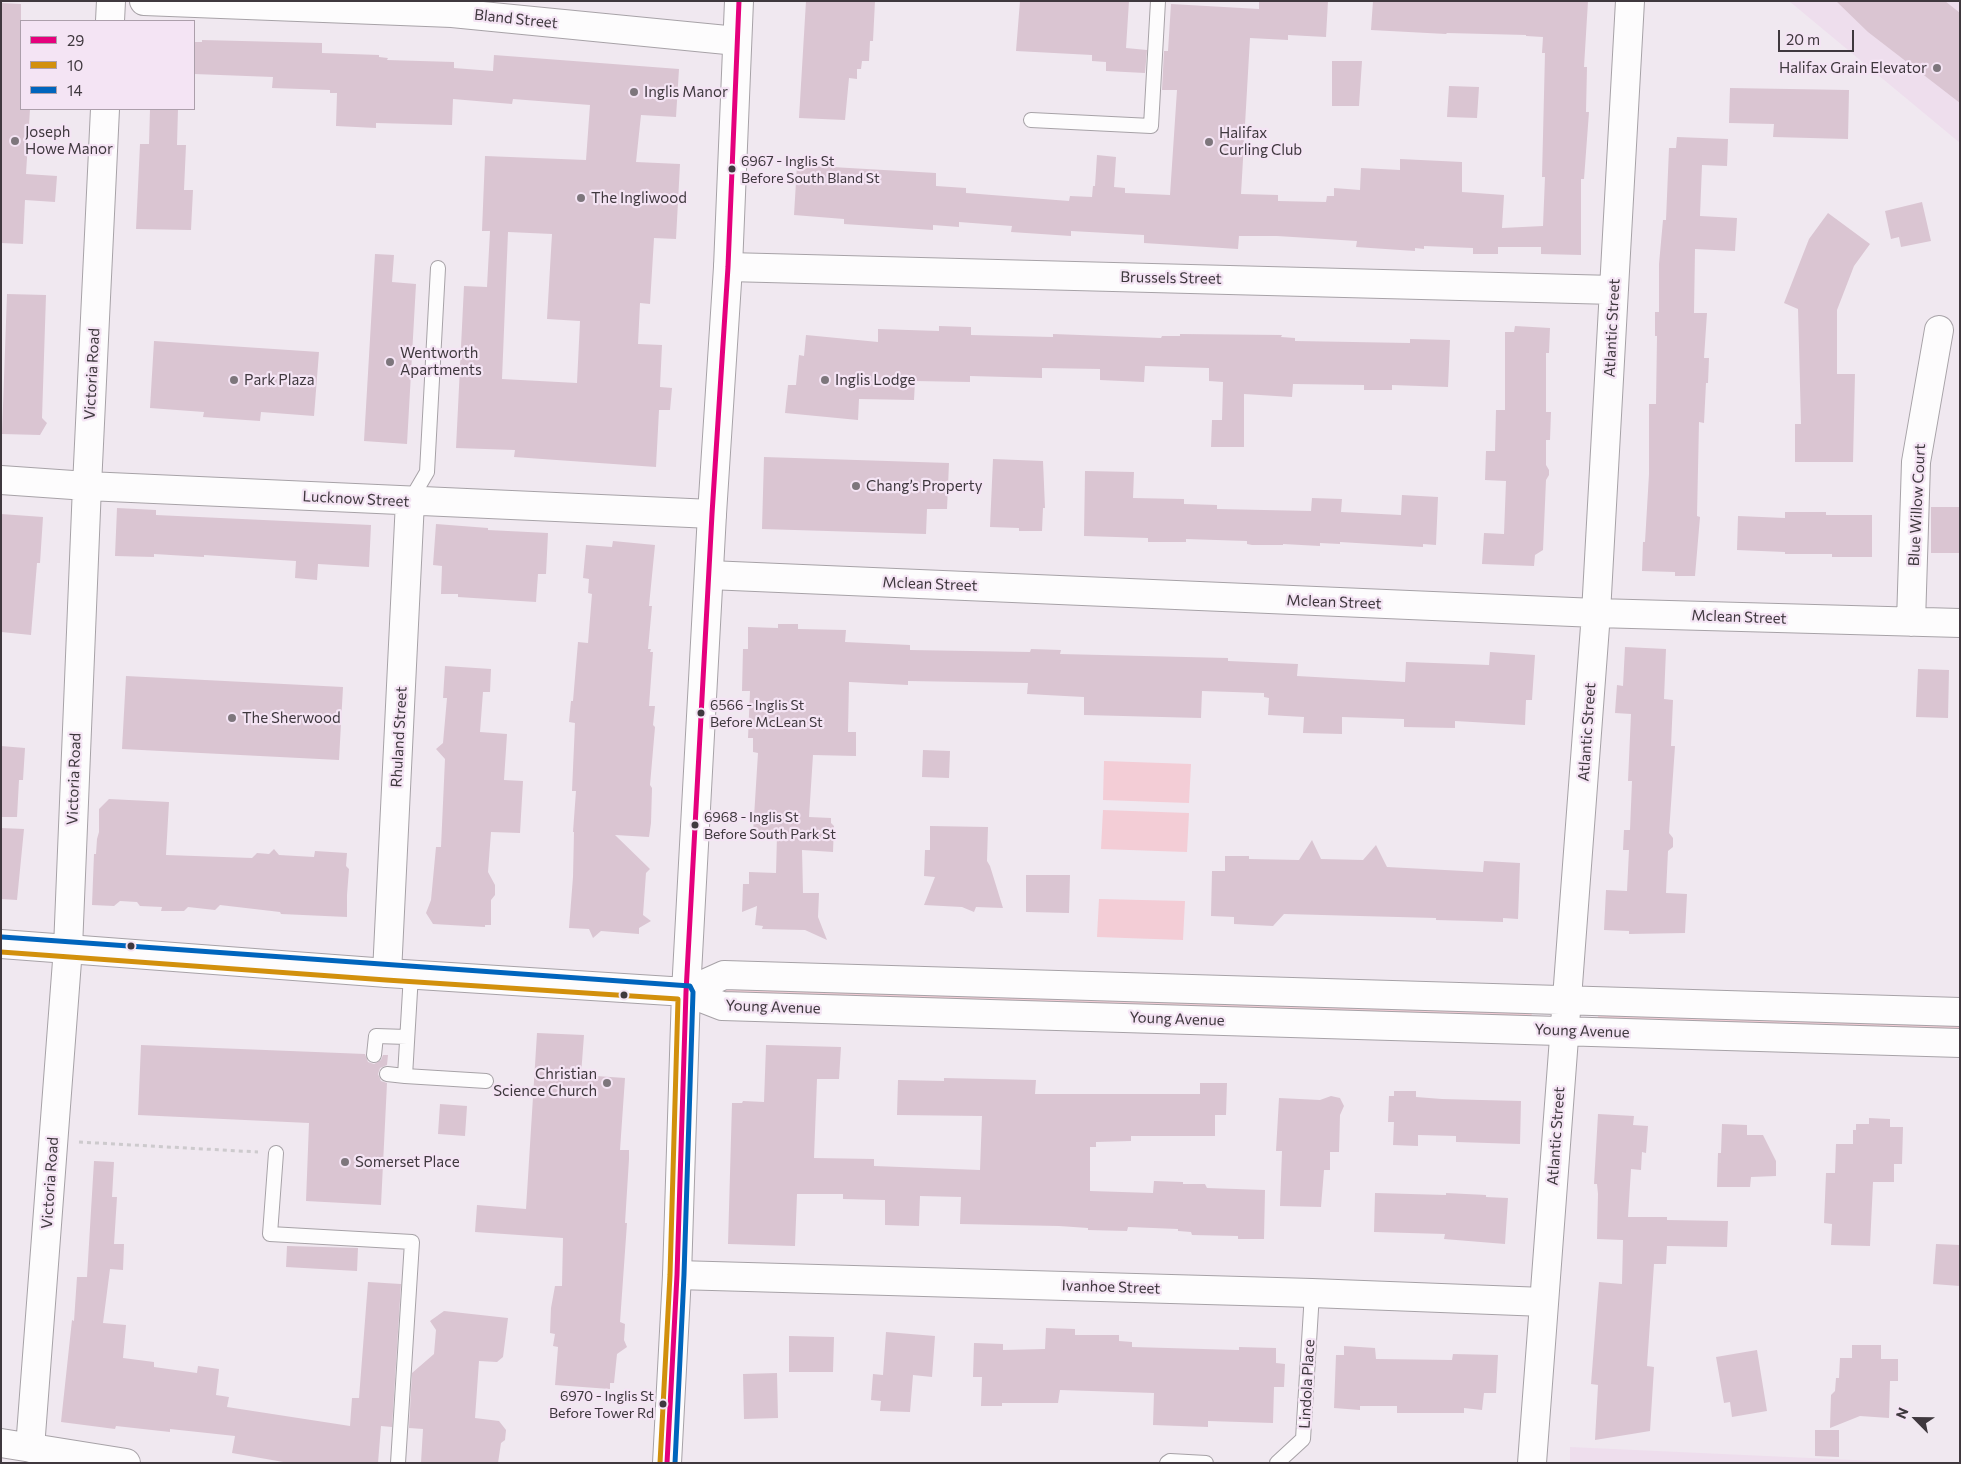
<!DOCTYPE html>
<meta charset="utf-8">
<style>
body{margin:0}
#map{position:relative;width:1961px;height:1464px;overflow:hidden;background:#f0e8f0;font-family:Commissioner,sans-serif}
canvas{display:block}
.frame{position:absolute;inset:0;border:2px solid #3f383e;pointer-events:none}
.legend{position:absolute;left:20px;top:20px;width:175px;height:90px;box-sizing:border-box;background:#f4e4f4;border:1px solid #ac9fab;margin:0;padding:6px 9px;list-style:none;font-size:15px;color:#3f383e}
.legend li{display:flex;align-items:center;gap:10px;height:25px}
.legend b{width:25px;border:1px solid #ac9fab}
.north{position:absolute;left:1891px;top:1394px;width:50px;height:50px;-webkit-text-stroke:4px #f4e4f4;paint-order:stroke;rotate:293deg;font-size:14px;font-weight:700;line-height:20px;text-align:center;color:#3f383e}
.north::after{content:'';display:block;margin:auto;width:18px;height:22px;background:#3f383e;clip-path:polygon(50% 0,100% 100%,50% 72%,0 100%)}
.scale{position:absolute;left:1778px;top:30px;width:76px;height:22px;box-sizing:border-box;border:2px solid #3f383e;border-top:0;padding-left:6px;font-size:15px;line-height:18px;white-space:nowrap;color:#3f383e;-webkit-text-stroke:4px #f4e4f4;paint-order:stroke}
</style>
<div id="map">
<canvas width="1961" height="1464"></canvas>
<div class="frame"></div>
<ul class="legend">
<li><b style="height:6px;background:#e5007d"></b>29</li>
<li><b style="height:6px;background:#d2900c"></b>10</li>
<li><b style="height:6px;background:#0065bd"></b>14</li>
</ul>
<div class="north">N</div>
<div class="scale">20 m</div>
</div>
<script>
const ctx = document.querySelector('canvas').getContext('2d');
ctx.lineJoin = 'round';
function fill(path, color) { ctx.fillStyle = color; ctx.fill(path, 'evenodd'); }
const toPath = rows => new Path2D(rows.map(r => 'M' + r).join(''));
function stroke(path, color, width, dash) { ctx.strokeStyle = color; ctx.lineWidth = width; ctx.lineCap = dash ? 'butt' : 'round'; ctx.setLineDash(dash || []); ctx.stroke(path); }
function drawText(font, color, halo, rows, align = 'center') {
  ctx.font = font + ' Commissioner,sans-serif'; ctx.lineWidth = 4.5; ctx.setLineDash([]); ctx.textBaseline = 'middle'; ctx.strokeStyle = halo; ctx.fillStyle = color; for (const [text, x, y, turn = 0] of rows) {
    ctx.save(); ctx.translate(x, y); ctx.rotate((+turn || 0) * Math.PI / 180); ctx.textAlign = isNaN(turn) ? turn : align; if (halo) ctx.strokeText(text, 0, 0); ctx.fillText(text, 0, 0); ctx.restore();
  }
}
fill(toPath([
 [1789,1,1960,1,1960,143],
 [1570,1447,1919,1463,1570,1463]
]), '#eedeed');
fill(toPath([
 [1104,761,1191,764,1189,803,1103,800],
 [1103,810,1189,813,1187,852,1101,849],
 [1099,899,1185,901,1183,940,1097,937],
 [722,987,1531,1011,1532,1014,1530,1018,726,995,720,992],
 [1600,1012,1960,1022,1960,1030,1600,1020,1597,1015]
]), '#f3cdd6');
fill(toPath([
 [806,1,875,1,873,41,870,41,869,61,862,61,861,69,857,69,857,79,849,78,845,120,799,118],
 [1020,1,1129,1,1126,48,1147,50,1145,73,1106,71,1106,62,1092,61,1092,55,1016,51],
 [1259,1,1328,1,1326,37,1288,35,1288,40,1250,38,1241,194,1278,195,1278,201,1326,202,1327,196,1334,196,1334,188,1360,190,1361,168,1400,170,1400,159,1462,162,1462,192,1504,195,1502,228,1543,226,1545,177,1542,177,1545,53,1542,53,1543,37,1526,36,1526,35,1447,33,1446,34,1371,30,1373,1,1588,1,1584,67,1587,67,1586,112,1589,112,1584,179,1581,179,1581,255,1541,254,1541,247,1498,247,1498,254,1473,254,1473,248,1424,246,1424,249,1415,248,1415,251,1356,247,1357,241,1277,236,1239,236,1238,249,1144,243,1144,235,1071,231,1071,236,1011,232,1012,226,959,222,959,227,933,225,933,230,844,224,844,219,794,215,797,165,936,173,936,186,966,188,966,193,1069,201,1070,196,1092,197,1093,186,1095,186,1097,155,1116,157,1114,187,1125,188,1125,193,1170,195,1177,90,1162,90,1164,51,1168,51,1171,4,1259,9],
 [1836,1,1945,1,1960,13,1960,103,1868,32],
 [1,3,21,4,21,109,30,109,26,174,57,176,55,202,25,200,23,244,1,243],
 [202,40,322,43,322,53,379,55,379,57,388,58,387,60,454,62,454,68,493,71,494,55,679,69,676,117,641,115,636,162,680,164,676,239,654,238,650,304,640,303,638,344,662,345,660,387,672,388,670,410,659,410,656,467,514,457,515,450,456,448,464,286,487,287,490,231,482,231,485,156,586,160,590,105,513,99,512,104,453,99,452,125,376,123,376,128,336,126,337,93,330,93,330,90,272,88,273,77,194,74,194,42,202,42],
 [508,232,552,234,547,319,580,321,577,383,502,379],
 [1332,61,1362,61,1359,106,1332,106],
 [1449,86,1479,87,1477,118,1447,117],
 [1730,88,1849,90,1848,139,1773,137,1774,124,1729,123],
 [150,109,178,109,177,145,186,145,184,190,193,190,191,230,136,229,140,144,149,144],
 [1677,137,1728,139,1727,166,1702,165,1700,216,1737,218,1735,251,1695,249,1694,313,1707,313,1704,358,1709,358,1708,383,1706,383,1704,423,1699,422,1697,516,1700,517,1695,576,1675,576,1675,572,1642,571,1643,542,1645,542,1649,474,1649,404,1656,404,1657,336,1655,336,1655,312,1659,312,1659,264,1663,220,1666,220,1669,148,1676,148],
 [1922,202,1931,241,1901,247,1899,237,1891,239,1885,211],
 [1828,213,1870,244,1854,266,1837,310,1837,374,1855,374,1853,462,1795,462,1795,424,1801,424,1798,309,1784,303,1809,239],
 [375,254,394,255,392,282,416,284,407,444,364,441],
 [7,294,46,295,42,418,47,423,40,435,2,434],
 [939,326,971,327,971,335,1053,337,1053,334,1161,338,1162,336,1180,336,1180,334,1282,335,1281,337,1295,338,1295,341,1410,343,1410,339,1450,340,1448,387,1392,385,1392,390,1364,390,1364,385,1293,384,1292,397,1244,394,1244,447,1211,447,1212,420,1222,420,1223,382,1209,381,1209,368,1145,366,1144,382,1100,380,1100,369,1042,368,1042,378,970,376,970,382,915,381,914,400,859,399,858,420,785,413,788,385,796,385,799,355,804,356,806,335,878,342,878,329,939,331],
 [1515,326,1550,328,1549,353,1546,353,1546,412,1551,412,1550,440,1546,440,1546,465,1549,470,1549,475,1546,480,1543,550,1535,555,1534,566,1482,564,1484,533,1504,534,1506,481,1485,480,1486,451,1495,451,1496,410,1505,410,1505,332,1514,332],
 [154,341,319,352,314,416,261,412,260,421,203,417,204,412,150,408],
 [764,457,949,463,947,509,927,509,926,534,762,529],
 [993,459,1043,461,1045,508,1043,508,1042,531,1019,531,1019,528,990,527],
 [1085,471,1134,472,1133,498,1184,499,1184,504,1217,505,1217,509,1311,511,1312,498,1342,499,1341,512,1401,515,1402,495,1438,497,1436,545,1423,544,1423,547,1340,542,1340,544,1320,543,1320,546,1283,544,1283,545,1252,545,1247,544,1247,541,1186,539,1186,542,1148,542,1148,538,1084,536],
 [1931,507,1960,507,1960,553,1931,553],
 [117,508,156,510,156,515,371,525,369,567,318,564,317,580,295,578,296,561,204,555,204,557,154,554,154,557,115,556],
 [1785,512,1826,512,1826,515,1872,515,1872,557,1832,557,1832,554,1785,554,1785,552,1737,550,1738,516,1785,518],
 [1,514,43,517,40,563,37,563,31,635,1,632],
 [436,524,488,528,488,530,548,533,546,574,538,574,536,602,458,597,458,594,441,594,442,566,433,565],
 [613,541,655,545,649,606,652,606,648,649,651,649,650,652,653,652,649,706,655,706,653,725,655,727,650,785,652,788,651,823,649,837,615,835,650,869,646,873,643,915,651,921,639,928,639,934,601,931,593,938,589,929,569,928,573,877,574,832,573,832,576,791,572,791,575,723,569,722,571,701,573,701,578,642,588,643,592,594,588,593,589,579,583,578,586,545,612,547],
 [778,624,798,624,798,629,846,630,845,642,910,645,910,650,1030,652,1031,649,1061,650,1060,654,1228,658,1228,661,1298,664,1297,676,1405,682,1406,662,1489,665,1490,652,1535,655,1532,700,1526,700,1525,725,1455,721,1455,728,1404,727,1404,719,1342,717,1342,734,1303,733,1304,717,1268,715,1269,698,1264,697,1264,693,1202,691,1201,718,1084,715,1084,697,1027,694,1028,683,908,681,908,685,849,682,848,732,856,732,856,756,813,755,809,817,831,818,831,823,834,826,833,852,802,850,803,893,819,893,818,917,827,940,805,930,762,929,763,926,755,925,757,906,742,912,743,884,749,884,749,872,776,873,777,835,753,833,758,753,753,752,753,738,748,738,750,691,742,691,743,649,748,649,748,627,778,628],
 [1625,647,1666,649,1664,699,1673,700,1671,746,1675,746,1669,833,1673,838,1673,847,1668,851,1666,893,1687,894,1685,933,1629,934,1629,931,1604,930,1606,890,1627,891,1629,850,1623,850,1624,830,1630,830,1632,781,1628,781,1631,714,1615,713,1617,685,1623,686],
 [445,666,491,669,490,692,483,692,480,732,507,734,504,780,523,781,520,833,491,832,488,872,495,885,495,895,491,900,491,925,485,925,485,927,433,924,426,913,431,900,436,847,441,847,445,759,436,749,443,743,447,698,443,698],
 [1918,669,1949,670,1948,718,1916,717],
 [126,676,343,687,339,760,122,749],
 [1,746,25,748,23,780,19,780,17,817,1,817],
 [923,750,950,751,949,778,922,777],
 [109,799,169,802,166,855,252,858,257,853,269,854,274,849,279,855,314,857,315,851,347,853,346,866,349,869,347,895,347,917,281,914,280,912,220,905,215,910,188,907,184,911,161,911,162,907,140,906,137,902,120,901,114,906,92,905,94,854,96,854,97,839,99,832,99,809],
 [930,826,988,827,987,861,990,866,1003,908,976,907,974,912,962,907,924,905,935,877,924,876,925,850,930,850],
 [1,828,24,829,17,900,1,899],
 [1312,840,1321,859,1363,860,1376,845,1387,867,1483,872,1484,861,1520,863,1518,919,1503,918,1503,922,1474,921,1436,920,1436,918,1284,914,1273,926,1234,924,1234,917,1211,916,1212,871,1225,871,1225,856,1249,856,1249,859,1299,860],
 [1026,875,1070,875,1069,913,1026,912],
 [537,1033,584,1035,581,1075,625,1078,620,1150,629,1150,629,1159,625,1223,627,1223,620,1322,625,1324,624,1340,627,1347,617,1354,614,1383,610,1383,610,1389,555,1385,558,1347,553,1346,555,1334,550,1333,551,1308,555,1286,562,1286,563,1238,475,1232,477,1205,526,1209],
 [141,1045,365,1054,368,1062,374,1064,381,1060,383,1055,388,1055,387,1065,380,1068,378,1074,381,1081,387,1083,381,1205,306,1201,309,1123,138,1115],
 [766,1045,841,1047,839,1079,817,1079,814,1158,874,1159,874,1166,980,1170,982,1116,897,1115,898,1080,944,1081,944,1078,1036,1080,1035,1094,1200,1094,1200,1083,1227,1083,1226,1115,1215,1115,1215,1136,1131,1136,1131,1141,1096,1142,1096,1147,1090,1147,1090,1191,1153,1193,1154,1181,1183,1182,1183,1184,1205,1184,1207,1188,1265,1190,1264,1239,1238,1239,1238,1236,1192,1235,1191,1232,1178,1231,1178,1229,1128,1227,1127,1231,1088,1230,1088,1228,1059,1226,960,1224,961,1197,920,1196,919,1226,885,1225,885,1200,843,1199,843,1194,797,1194,795,1246,728,1244,732,1103,742,1103,743,1101,764,1102],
 [1394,1091,1416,1091,1416,1097,1442,1099,1521,1101,1520,1144,1456,1142,1456,1136,1418,1135,1418,1146,1393,1145,1394,1122,1388,1122,1389,1096,1394,1096],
 [1331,1096,1340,1098,1344,1106,1340,1115,1339,1152,1330,1152,1330,1170,1324,1170,1321,1207,1280,1206,1282,1151,1276,1151,1279,1098,1320,1100],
 [440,1104,467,1106,465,1136,438,1134],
 [1598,1114,1634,1116,1633,1125,1648,1126,1646,1153,1642,1152,1641,1170,1631,1169,1628,1217,1667,1217,1667,1220,1728,1221,1727,1247,1667,1246,1666,1264,1654,1264,1647,1366,1654,1367,1650,1431,1595,1440,1598,1385,1591,1384,1599,1282,1622,1284,1623,1240,1597,1239,1598,1194,1597,1184,1594,1184],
 [1869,1118,1890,1119,1890,1127,1903,1127,1902,1164,1894,1164,1894,1182,1873,1182,1870,1246,1831,1245,1832,1224,1824,1223,1826,1173,1835,1173,1836,1144,1853,1144,1853,1130,1856,1130,1856,1124,1869,1124],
 [1722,1124,1747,1125,1747,1135,1763,1135,1776,1161,1776,1176,1751,1177,1750,1187,1717,1187,1718,1153,1721,1153],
 [94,1161,114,1162,112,1197,117,1197,114,1244,124,1244,123,1270,110,1269,103,1323,126,1325,123,1358,154,1362,154,1367,197,1373,198,1366,219,1369,216,1395,229,1397,227,1407,350,1426,352,1398,359,1398,368,1282,401,1284,392,1427,381,1426,378,1463,289,1463,232,1453,235,1436,170,1429,170,1432,116,1426,115,1429,61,1422,72,1320,74,1321,77,1277,87,1277],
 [1375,1193,1446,1195,1446,1193,1486,1195,1486,1197,1508,1198,1505,1244,1444,1239,1445,1234,1374,1232],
 [1936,1244,1960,1245,1960,1286,1933,1284],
 [287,1246,358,1248,357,1271,286,1267],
 [444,1311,508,1318,503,1357,497,1362,479,1361,475,1418,499,1421,506,1430,505,1440,501,1443,498,1463,421,1463,423,1429,409,1428,412,1373,434,1354,436,1330,430,1321],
 [1046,1328,1075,1329,1075,1335,1119,1335,1119,1341,1132,1342,1132,1347,1239,1350,1239,1347,1276,1348,1276,1363,1285,1364,1284,1387,1274,1387,1273,1423,1208,1421,1208,1427,1153,1425,1154,1393,1060,1390,1058,1403,1002,1403,1002,1406,981,1406,982,1377,973,1377,974,1343,1003,1344,1003,1350,1045,1349],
 [886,1332,935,1336,932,1377,913,1375,910,1412,880,1411,881,1401,871,1400,873,1374,883,1375],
 [789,1336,834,1337,833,1372,789,1372],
 [1852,1345,1881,1345,1881,1359,1898,1359,1898,1381,1890,1381,1889,1418,1860,1416,1830,1428,1831,1395,1835,1391,1836,1378,1839,1378,1840,1358,1852,1358],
 [1344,1346,1375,1348,1376,1359,1452,1360,1453,1354,1498,1355,1496,1393,1484,1393,1482,1410,1464,1408,1464,1413,1397,1413,1397,1406,1360,1406,1360,1410,1334,1408,1336,1355,1344,1355],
 [1757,1350,1767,1411,1732,1417,1730,1402,1724,1403,1716,1357],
 [777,1373,778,1418,744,1419,743,1374],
 [1815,1430,1839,1430,1839,1457,1815,1456]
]), '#dac5d2');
const lane = toPath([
 [1031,120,1151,126,1158,1],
 [410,501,427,472,438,268],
 [411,974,405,1076,486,1081],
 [374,1055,376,1036,407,1037],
 [387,1074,405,1076],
 [276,1153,270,1234,412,1242,398,1463],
 [1167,1463,1170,1461,1206,1463],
 [1277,1463,1303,1439,1312,1293]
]);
const street = toPath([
 [144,1,452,13,737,41],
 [110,21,111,1],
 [728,267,1614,290],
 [1,480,87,486,712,514],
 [709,575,1596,613,1960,623],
 [1911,622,1916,462,1939,330],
 [387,973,410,501],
 [686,992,724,975,1960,1012],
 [686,992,722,1006,1960,1043],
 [677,1275,1312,1293,1544,1302],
 [1,1443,126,1463],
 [30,1448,68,948,87,486,105,109],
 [1532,1463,1596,613,1630,1]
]);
const secondary = toPath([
 [1,944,387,973,686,992],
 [667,1463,677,1275,686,992,712,514,728,267,739,1]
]);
stroke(lane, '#a7a2a7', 16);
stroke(street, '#a7a2a7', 30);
stroke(secondary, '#a7a2a7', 30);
stroke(toPath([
 [79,1142,258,1152]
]), '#cdcacd', 3, [4, 4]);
stroke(lane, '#fdfcfd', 14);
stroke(street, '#fdfcfd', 28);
stroke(secondary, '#fdfcfd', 28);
stroke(toPath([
 [667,1463,677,1275,686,992,712,514,728,267,739,1]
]), '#e5007d', 5);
stroke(toPath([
 [1,952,386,980,678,999,670,1275,660,1463]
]), '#d2900c', 5);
stroke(toPath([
 [2,937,690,986,693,992,684,1275,675,1463]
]), '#0065bd', 5);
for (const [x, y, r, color] of [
 [1937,68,5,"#7d767c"],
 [634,92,5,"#7d767c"],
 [15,141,5,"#7d767c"],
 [1209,142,5,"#7d767c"],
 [732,169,4.5,"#3f383e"],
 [581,198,5,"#7d767c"],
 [390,362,5,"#7d767c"],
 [234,380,5,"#7d767c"],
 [825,380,5,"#7d767c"],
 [856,486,5,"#7d767c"],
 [701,713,4.5,"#3f383e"],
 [232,718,5,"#7d767c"],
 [695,825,4.5,"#3f383e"],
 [131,946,4.5,"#3f383e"],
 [624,995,4.5,"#3f383e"],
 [607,1083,5,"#7d767c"],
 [345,1162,5,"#7d767c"],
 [663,1404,4.5,"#3f383e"]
]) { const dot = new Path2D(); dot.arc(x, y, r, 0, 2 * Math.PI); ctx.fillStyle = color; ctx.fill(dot); stroke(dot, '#f4e4f4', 2); }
drawText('14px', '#3f383e', '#f4e4f4', [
 ["6967 - Inglis St",741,161],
 ["Before South Bland St",741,178],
 ["6566 - Inglis St",710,705],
 ["Before McLean St",710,722],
 ["6968 - Inglis St",704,817],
 ["Before South Park St",704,834],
 ["6970 - Inglis St",654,1396,"right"],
 ["Before Tower Rd",654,1413,"right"]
], 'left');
drawText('15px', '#3f383e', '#f4e4f4', [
 ["Bland Street",516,19,6],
 ["Brussels Street",1171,278,1],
 ["Atlantic Street",1612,328,-87],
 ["Victoria Road",92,374,-87],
 ["Lucknow Street",356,499,3],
 ["Blue Willow Court",1917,505,-87],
 ["Mclean Street",930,584,2],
 ["Mclean Street",1334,602,2],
 ["Mclean Street",1739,617,2],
 ["Atlantic Street",1587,732,-86],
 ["Rhuland Street",399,737,-87],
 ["Victoria Road",74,779,-88],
 ["Young Avenue",773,1007,2],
 ["Young Avenue",1177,1019,2],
 ["Young Avenue",1582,1031,2],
 ["Atlantic Street",1556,1136,-86],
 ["Victoria Road",50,1183,-86],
 ["Ivanhoe Street",1111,1287,2],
 ["Lindola Place",1307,1384,-87]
]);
drawText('15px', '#3f383e', '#f4e4f4', [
 ["Halifax Grain Elevator",1927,68,"right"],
 ["Inglis Manor",644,92],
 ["Joseph",25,132],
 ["Howe Manor",25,149],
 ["Halifax",1219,133],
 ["Curling Club",1219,150],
 ["The Ingliwood",591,198],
 ["Wentworth",400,353],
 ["Apartments",400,370],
 ["Park Plaza",244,380],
 ["Inglis Lodge",835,380],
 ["Chang’s Property",866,486],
 ["The Sherwood",242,718],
 ["Christian",597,1074,"right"],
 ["Science Church",597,1091,"right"],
 ["Somerset Place",355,1162]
], 'left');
</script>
